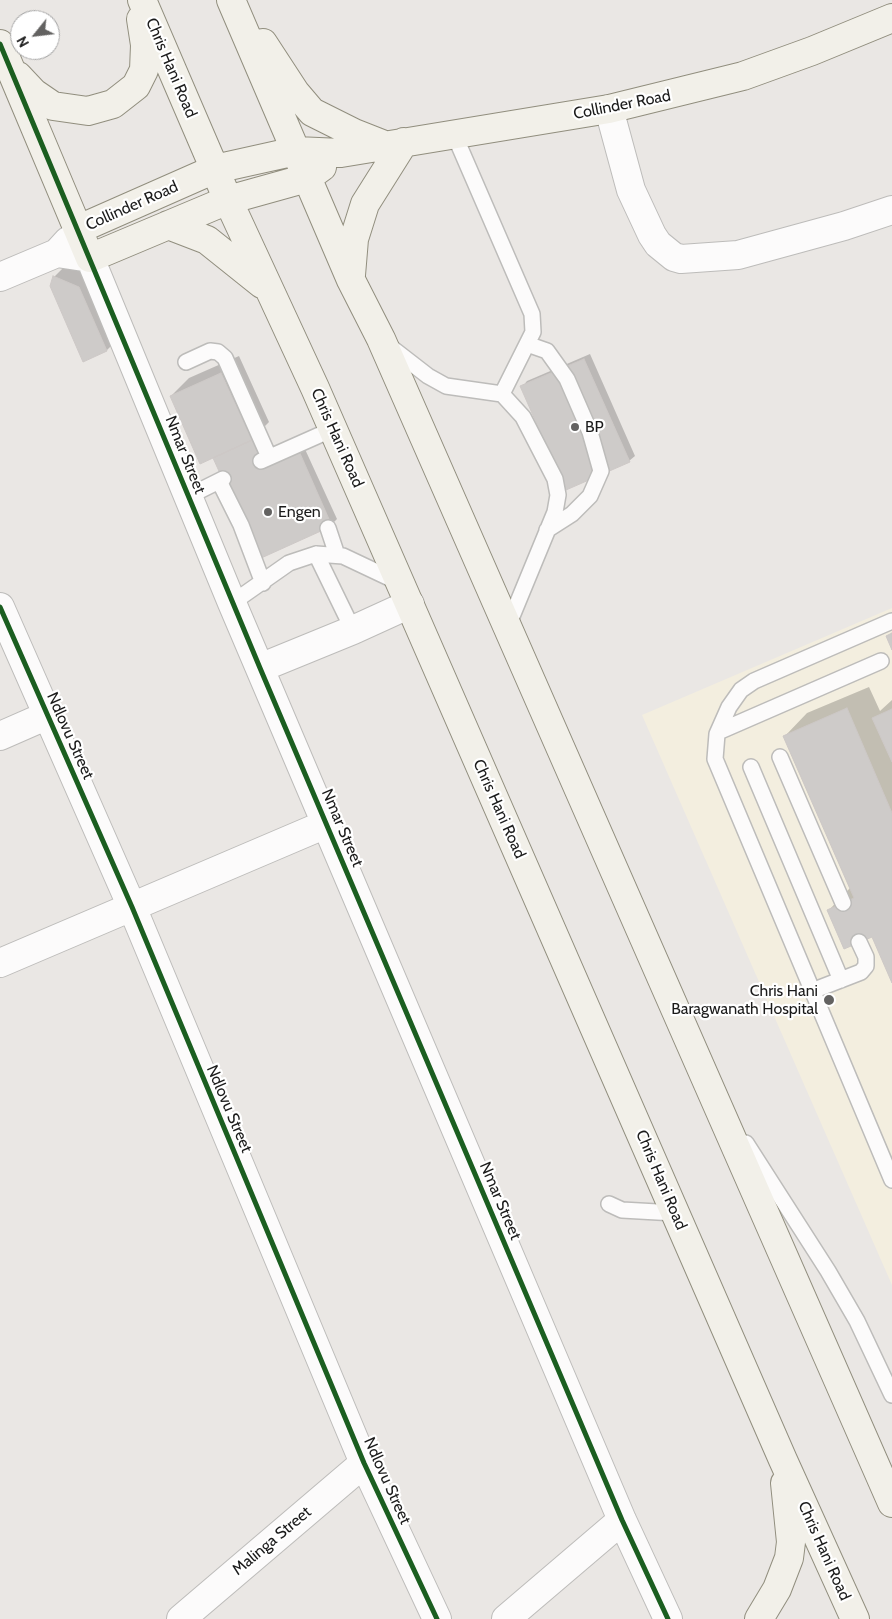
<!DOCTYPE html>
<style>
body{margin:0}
#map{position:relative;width:892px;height:1619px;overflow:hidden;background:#eae7e4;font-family:Cabin,sans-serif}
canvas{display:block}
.north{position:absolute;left:10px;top:10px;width:50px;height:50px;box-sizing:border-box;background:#fff;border:1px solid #a4a4a4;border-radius:50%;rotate:241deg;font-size:14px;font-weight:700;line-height:20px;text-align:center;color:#1b1b1b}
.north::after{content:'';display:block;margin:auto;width:18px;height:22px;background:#636261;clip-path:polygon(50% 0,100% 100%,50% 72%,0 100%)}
</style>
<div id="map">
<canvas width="892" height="1619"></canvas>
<div class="north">N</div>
</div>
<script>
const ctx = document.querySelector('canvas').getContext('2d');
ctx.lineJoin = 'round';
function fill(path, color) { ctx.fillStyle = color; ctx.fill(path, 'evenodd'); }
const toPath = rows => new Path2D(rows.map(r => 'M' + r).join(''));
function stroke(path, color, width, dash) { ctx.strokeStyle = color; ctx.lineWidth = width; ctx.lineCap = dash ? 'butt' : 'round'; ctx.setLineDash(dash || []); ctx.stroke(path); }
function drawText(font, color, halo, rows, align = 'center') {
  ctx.font = font + ' Cabin,sans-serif'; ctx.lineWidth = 4.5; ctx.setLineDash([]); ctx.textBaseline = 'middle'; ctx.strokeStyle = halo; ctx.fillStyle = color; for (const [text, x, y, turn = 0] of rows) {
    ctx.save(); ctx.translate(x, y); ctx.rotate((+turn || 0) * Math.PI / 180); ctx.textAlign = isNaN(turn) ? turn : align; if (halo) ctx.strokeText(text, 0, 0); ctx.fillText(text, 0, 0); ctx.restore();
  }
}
fill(toPath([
 [892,608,892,1285,642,715]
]), '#f3eedf');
fill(toPath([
 [66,265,91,275,119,338,107,350,84,360,54,277],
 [590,354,635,456,629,461,522,387,527,381],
 [239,356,269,422,257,434,270,462,304,447,337,519,331,525,214,456,171,396,189,378],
 [869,687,880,711,892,700,892,980,872,935,829,910,850,888,785,736,807,713]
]), '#0003');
const building = toPath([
 [53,276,79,287,107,351,83,362,50,286,53,276],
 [584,359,630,462,566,490,520,386,584,359],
 [221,373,252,440,200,464,170,396,221,373],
 [252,440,261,461,299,451,332,526,259,559,213,458,252,440],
 [892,633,892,650,886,636,892,633],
 [847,708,892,813,892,983,872,937,844,949,827,910,854,898,783,736,847,708],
 [892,709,892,762,872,718,892,709]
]);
fill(building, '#cecbc9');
stroke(building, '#cdc8c6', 1);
const lane = toPath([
 [454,134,532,314,533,332,502,394],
 [527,344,547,351,567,379,590,432,601,471,590,496,572,514,547,530],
 [388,345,428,376,446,386,502,394,523,417,555,479,558,495,555,512,508,626],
 [186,362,210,351,218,352,225,358,269,457],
 [261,461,333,429],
 [219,481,241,525,263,583],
 [189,496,223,479],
 [328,528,337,555],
 [316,554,353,630],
 [232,603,289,563,316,554,343,556,398,582],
 [892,621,754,681,741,690,729,707,717,734,715,759,892,1180],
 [718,732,881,661],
 [780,757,843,903],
 [751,767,841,980],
 [812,991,861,972,866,966,866,957,859,942],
 [746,1143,828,1271,857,1321,892,1395],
 [609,1204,622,1210,675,1213]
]);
const street = toPath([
 [609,109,631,190,652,235,658,244,674,257,681,259,738,255,844,226,892,210],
 [57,253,90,258,232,603,622,1520,668,1619],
 [0,277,57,253,68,241],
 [0,607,132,907,364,1463,437,1619],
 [260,668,353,630,410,604],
 [0,736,48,715],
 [0,963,326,824],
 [181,1619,364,1463],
 [506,1619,622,1520]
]);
const secondary = toPath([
 [142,0,228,200,315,388,783,1460,855,1619],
 [231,0,351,280,381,339,892,1503],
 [263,43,295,92,312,112,354,133,387,146],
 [0,44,90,258,228,200,307,178,322,167],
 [18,76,34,93,53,106,88,111,113,104,136,86,144,70,145,45,141,19],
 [168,225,207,240,262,284],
 [79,229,215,169,296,151,341,153,609,109,743,76,812,51,892,18],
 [351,275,354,239,365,204,404,142],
 [759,1619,777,1589,789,1558,791,1542,785,1483]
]);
stroke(lane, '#bdbcba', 18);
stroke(street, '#bdbcba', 30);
stroke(secondary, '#918e7e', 30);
stroke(lane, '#fcfbfb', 15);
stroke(street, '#fcfbfb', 28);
stroke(secondary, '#f2f0e9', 28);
stroke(toPath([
 [0,44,260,668,622,1520,668,1619],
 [0,607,132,907,364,1463,437,1619]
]), '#1b5e20', 5);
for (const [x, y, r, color] of [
 [575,427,5,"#636261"],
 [268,512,5,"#636261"],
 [829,1000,6,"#636261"]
]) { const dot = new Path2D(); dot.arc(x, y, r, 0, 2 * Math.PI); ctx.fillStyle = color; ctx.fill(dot); stroke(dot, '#fff', 2); }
drawText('16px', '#1b1b1b', '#fff', [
 ["Chris Hani Road",171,68,67],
 ["Collinder Road",622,105,-11],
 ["Collinder Road",132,206,-24],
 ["Chris Hani Road",337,438,66],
 ["Nmar Street",185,455,68],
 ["Ndlovu Street",70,736,66],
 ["Chris Hani Road",499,809,66],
 ["Nmar Street",342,828,67],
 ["Ndlovu Street",229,1109,67],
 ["Chris Hani Road",661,1180,67],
 ["Nmar Street",500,1201,67],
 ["Ndlovu Street",387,1481,66],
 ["Malinga Street",272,1541,-40],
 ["Chris Hani Road",824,1551,66]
]);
drawText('16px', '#1b1b1b', '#fff', [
 ["BP",585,427],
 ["Engen",278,512],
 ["Chris Hani",818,991,"right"],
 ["Baragwanath Hospital",818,1009,"right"]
], 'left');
</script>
